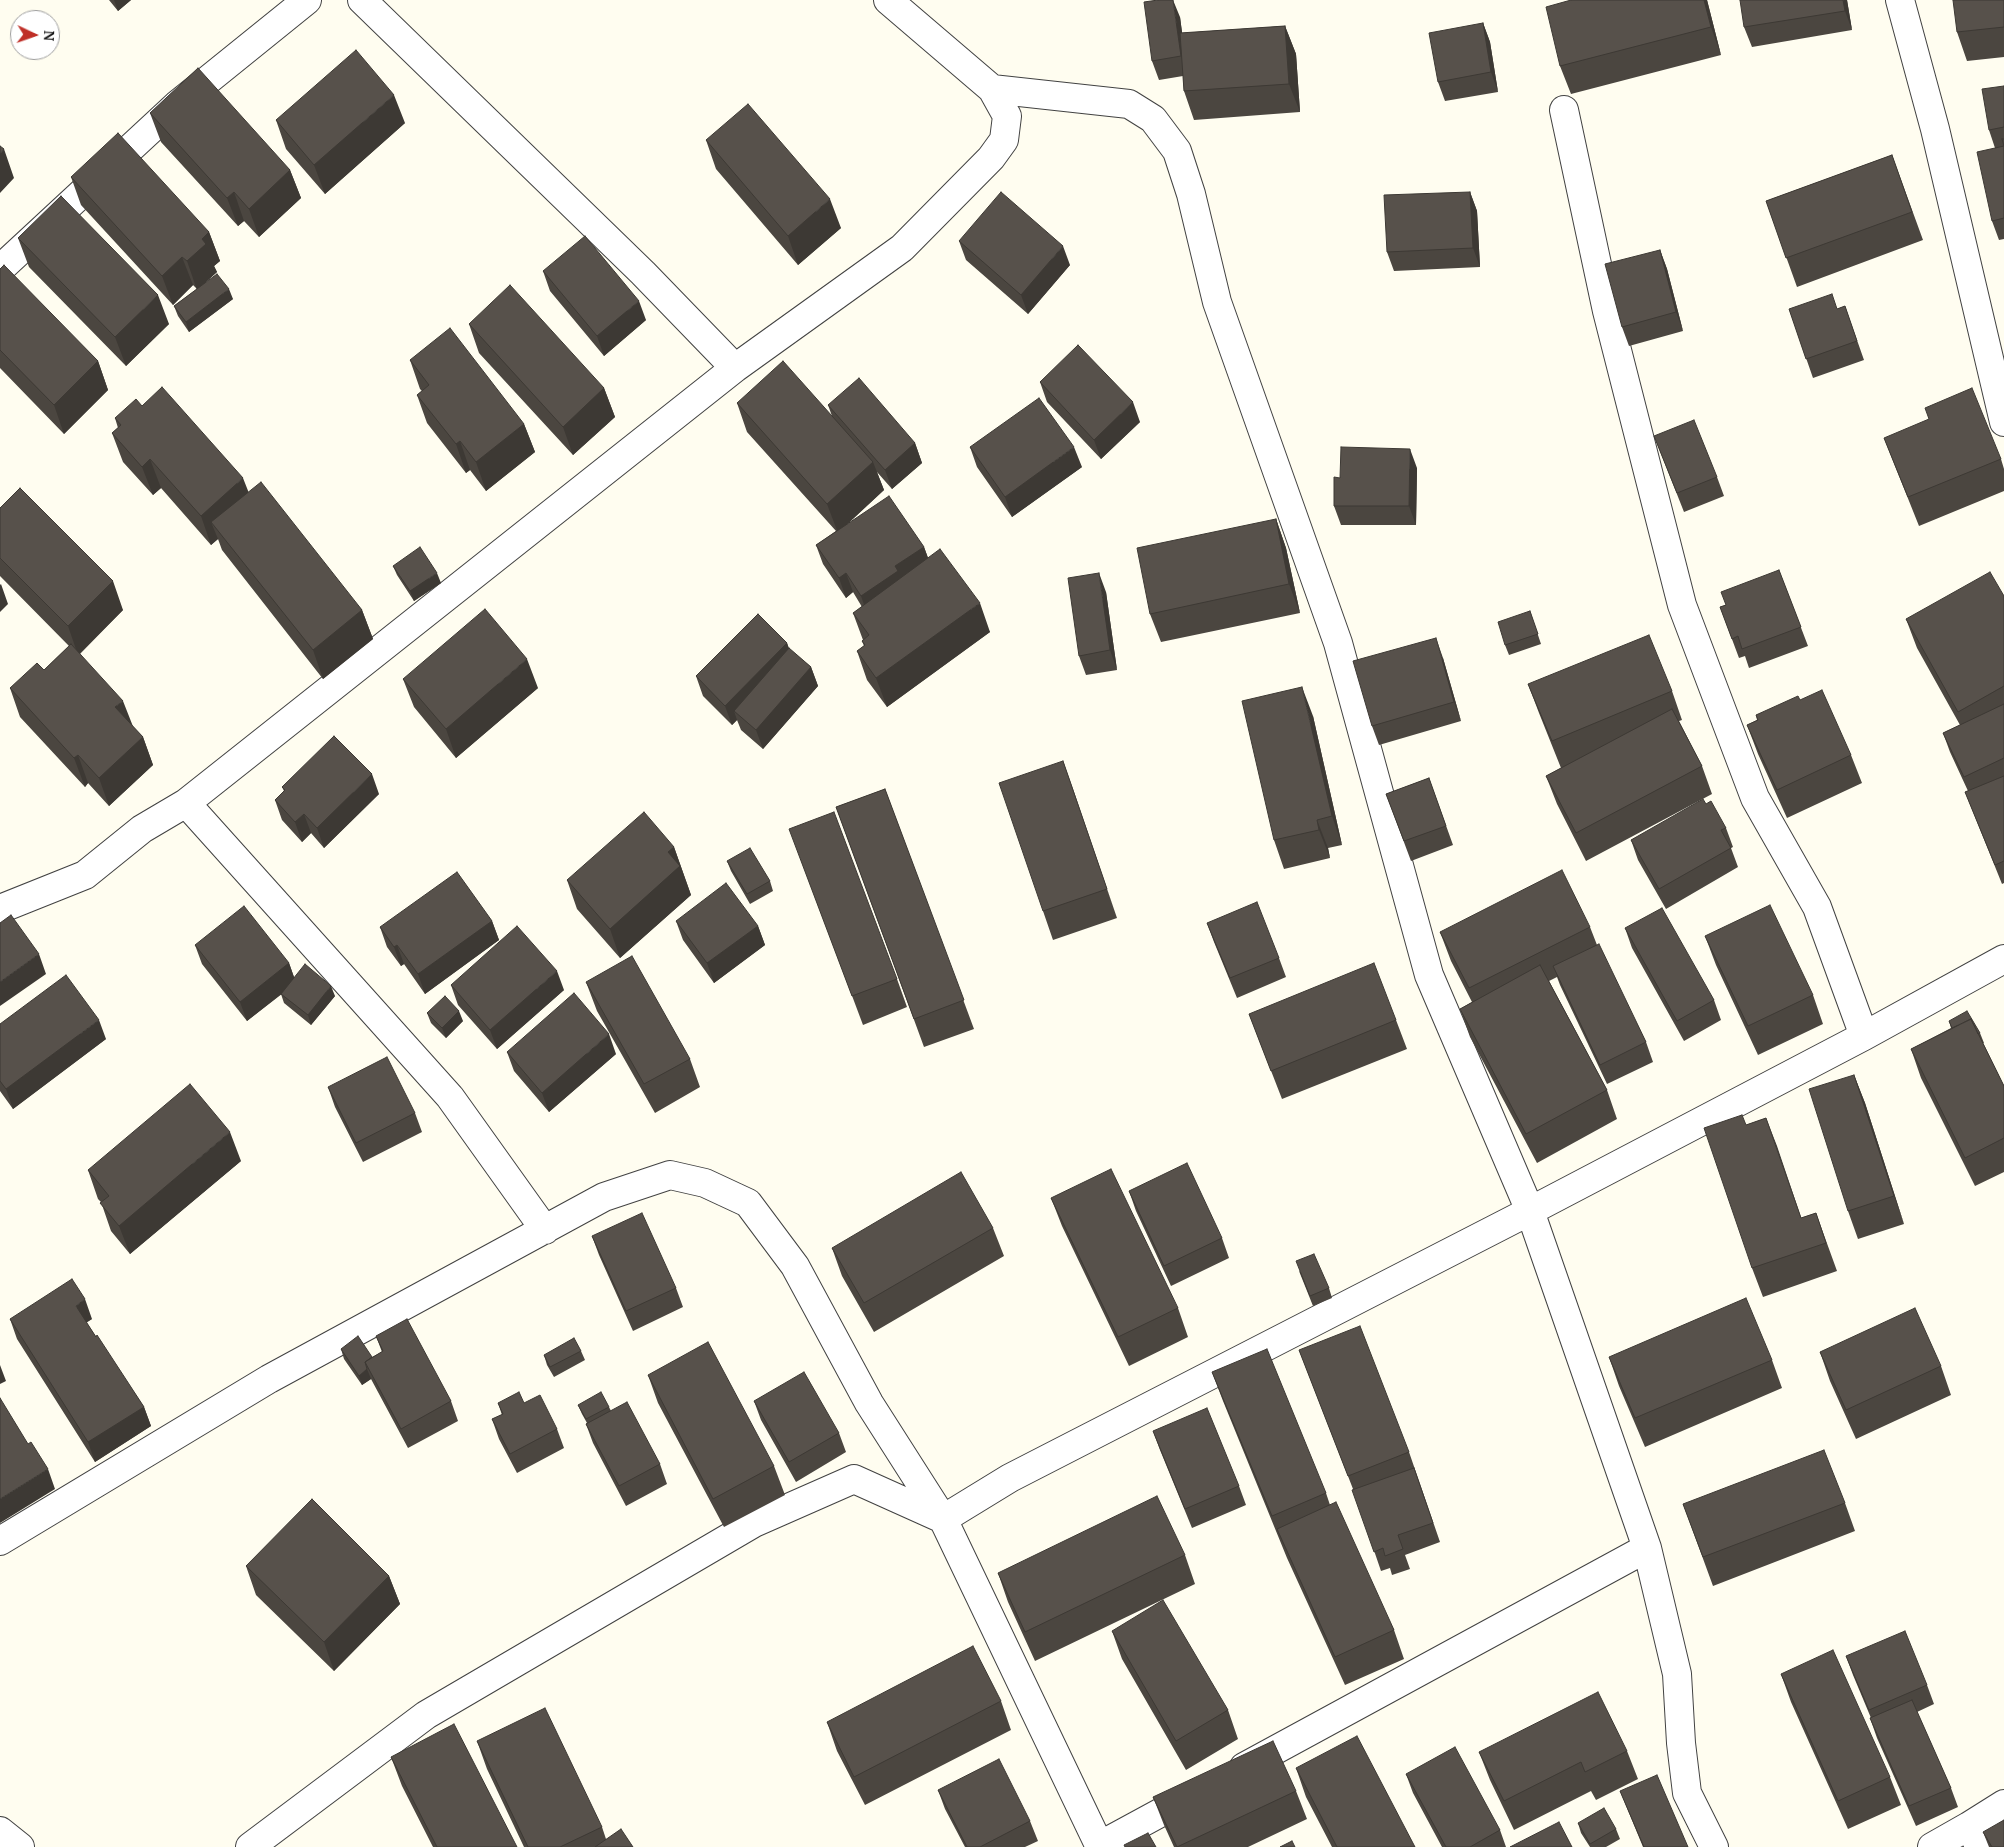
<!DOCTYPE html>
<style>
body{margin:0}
#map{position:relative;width:2004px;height:1847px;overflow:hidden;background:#fffdf0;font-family:"PT Serif",serif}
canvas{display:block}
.north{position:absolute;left:10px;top:10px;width:50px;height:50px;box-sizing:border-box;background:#fff;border:1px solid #9f9f9f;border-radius:50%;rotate:93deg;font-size:14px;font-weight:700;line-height:20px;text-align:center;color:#0f0f0f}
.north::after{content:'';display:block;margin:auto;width:18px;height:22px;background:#bf2f27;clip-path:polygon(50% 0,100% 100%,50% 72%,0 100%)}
</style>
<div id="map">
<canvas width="2004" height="1847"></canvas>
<div class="north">N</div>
</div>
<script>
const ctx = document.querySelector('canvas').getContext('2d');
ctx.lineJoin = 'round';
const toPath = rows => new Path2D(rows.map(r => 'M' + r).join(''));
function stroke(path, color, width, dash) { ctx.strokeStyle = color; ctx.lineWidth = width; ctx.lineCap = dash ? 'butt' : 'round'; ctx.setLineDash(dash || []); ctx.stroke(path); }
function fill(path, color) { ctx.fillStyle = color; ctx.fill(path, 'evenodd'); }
const minor = toPath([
 [362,0,643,273,735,368],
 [1900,0,1935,129,2004,422],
 [992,89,1129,104,1153,119,1177,151,1191,194,1217,302,1338,643,1429,975,1530,1211,1647,1548,1677,1674,1681,1743,1687,1793,1714,1847],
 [1564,110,1607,311,1682,605,1755,798,1817,907,1864,1036],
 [0,269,177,105,307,0],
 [186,803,450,1097,545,1230],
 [0,909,85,875,142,829,186,803,735,368,902,248,991,158,1004,140,1007,116,992,89,888,0],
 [0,1541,269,1379,604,1197,670,1175,705,1183,748,1203,795,1266,869,1403,943,1519,1100,1847],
 [1244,1767,1647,1548],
 [1969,1826,2004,1804],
 [1099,1846,1193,1795],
 [250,1847,426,1715,754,1523,854,1479,943,1519,1010,1478,1530,1211,1864,1036,2004,959],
 [1932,1847,1969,1826,1980,1847]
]);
const tertiary = toPath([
 [0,1831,20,1847]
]);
stroke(minor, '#424242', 30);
stroke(tertiary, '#424242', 30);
stroke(minor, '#fff', 28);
stroke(tertiary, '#fff', 28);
fill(toPath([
 [109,0,131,0,118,11],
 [1571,0,1707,0,1721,55,1571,94,1560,66],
 [1847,0,1852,30,1752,47,1744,27],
 [2004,0,2004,57,1967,61,1957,32],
 [1180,17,1182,33,1285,26,1296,54,1300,112,1194,120,1184,91,1183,76,1159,80,1152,61],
 [1483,23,1490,42,1498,92,1445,101,1438,82],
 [2004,86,2004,239,1999,240,1992,221,1995,148,1989,130],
 [150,113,290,170,301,198,259,237,244,221,238,226,161,142],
 [276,120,405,123,325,194,286,149],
 [706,140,841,228,798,265,716,169],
 [1892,155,1923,240,1797,287,1766,201],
 [71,177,209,232,220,261,214,266,217,272,205,283,233,299,189,332,178,316,174,306,197,289,193,285,173,305,81,205],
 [1470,192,1477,211,1480,267,1394,271,1387,252],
 [18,238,169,324,126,366,29,267],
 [959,241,1070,265,1028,314,966,260],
 [1660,250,1667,269,1683,331,1629,346,1622,327],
 [0,269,98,361,108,390,64,434,0,368],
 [543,271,646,320,604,356,550,291],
 [1845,306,1864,360,1813,378,1789,309,1837,309],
 [469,324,604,388,615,417,573,455,479,353],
 [410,360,524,424,535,452,486,491,470,470,466,473,427,423,417,395,422,391,420,389],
 [1040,382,1140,422,1101,459,1047,402],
 [737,403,832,416,828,405,915,443,922,463,892,489,877,472,884,490,847,524,924,547,928,558,990,632,887,707,867,680,857,651,864,646,862,641,863,640,853,613,862,607,853,592,846,598,823,564,816,545,836,531,747,432],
 [142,406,248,492,362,610,373,639,323,679,222,550,218,539,211,545,161,488,153,495,123,462,112,433,118,428,115,418],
 [1654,436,1717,477,1724,496,1684,512],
 [1884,438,2001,459,2004,469,2004,491,1919,526,1895,466],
 [970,447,1082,467,1012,517,977,467],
 [1417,468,1416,525,1341,525,1334,506,1340,478],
 [0,508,123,610,80,654,132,726,143,737,153,765,109,806,88,783,85,787,20,717,10,688,44,670,69,646,0,576],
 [1276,519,1286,548,1300,613,1161,642,1150,614],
 [393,566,441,583,414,601,397,575],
 [1779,570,1808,646,1749,668,1745,656,1739,658,1720,607,1726,605],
 [1106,592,1117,670,1086,675,1079,656],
 [2004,596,2004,883,2002,884,1965,792,1968,791,1950,752,1943,733,1960,725,1917,648,1906,619],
 [1530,611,1541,644,1509,655,1505,645],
 [787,643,789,649,811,667,818,686,763,749,741,730,737,720,732,725,703,696,696,676],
 [1443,658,1461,721,1379,745,1372,726],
 [403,679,538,688,456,758,414,707],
 [1528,684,1672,691,1682,720,1679,721,1702,766,1712,794,1586,861,1557,804,1546,776,1561,768,1539,713],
 [1800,700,1851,755,1862,783,1787,818,1758,754,1747,725,1757,720,1756,715],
 [1313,716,1342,845,1328,848,1330,858,1284,869,1274,840],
 [1063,761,1117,918,1053,940,1043,911],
 [1429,778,1453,845,1411,861,1386,794],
 [282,787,379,794,324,848,311,833,302,842,282,820,275,800,284,791],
 [885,789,974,1029,924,1047,836,807],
 [1706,804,1726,828,1733,847,1731,848,1738,867,1666,909,1638,860,1631,840],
 [674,847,691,895,620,958,577,909,567,880],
 [800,857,897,979,907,1007,863,1025],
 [727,861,770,881,773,891,750,904,731,871],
 [492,921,499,940,425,994,404,964,401,966,387,947,380,927],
 [676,921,758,926,765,945,714,983,683,940],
 [1207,923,1279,958,1286,977,1237,998,1214,942],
 [1590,927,1597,945,1646,1042,1653,1062,1607,1084,1560,985,1557,977,1549,981,1607,1090,1617,1119,1537,1163,1470,1037,1460,1009,1472,1002,1451,961,1440,932],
 [1625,928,1714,1000,1721,1020,1684,1041,1632,948],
 [1705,936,1813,995,1823,1024,1758,1055,1716,965],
 [195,945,289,963,294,977,335,996,311,1025,284,1003,281,994,247,1021,202,964],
 [586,982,690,1059,700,1087,655,1113,597,1011],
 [451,985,564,990,497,1049,458,1005],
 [427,1013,463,1021,446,1038,431,1023],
 [1249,1014,1396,1020,1407,1049,1282,1099],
 [1949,1021,1980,1033,1984,1043,1983,1043,2004,1086,2004,1172,1975,1186,1921,1078,1911,1049,1951,1028],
 [0,1024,106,1039,13,1109,0,1091],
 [507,1052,616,1054,549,1112,514,1071],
 [1854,1075,1865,1103,1904,1224,1858,1239,1848,1211],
 [328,1087,415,1113,422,1132,363,1162,335,1107],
 [1766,1118,1801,1218,1816,1213,1837,1271,1763,1297,1752,1268,1746,1125],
 [241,1161,130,1254,111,1231,101,1202,98,1199,88,1170],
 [1129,1191,1222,1238,1229,1258,1171,1286,1136,1211],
 [1051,1198,1178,1308,1188,1337,1129,1366,1062,1226],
 [993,1228,1004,1256,874,1332,842,1276,832,1248],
 [592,1236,676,1288,683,1307,633,1331,599,1255],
 [1299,1271,1329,1288,1332,1298,1313,1306],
 [10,1319,92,1319,86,1322,144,1407,151,1426,95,1462,17,1339],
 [376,1336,451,1401,458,1421,408,1448,371,1379,362,1385,344,1359,341,1349,372,1357,382,1352],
 [1299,1350,1409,1452,1440,1542,1405,1555,1410,1569,1392,1575,1390,1568,1381,1571,1353,1489],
 [581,1351,585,1360,554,1377,547,1365,544,1355],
 [1820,1352,1941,1366,1951,1395,1856,1439,1830,1381],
 [1609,1357,1772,1360,1782,1388,1645,1447,1619,1386],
 [1212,1372,1326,1493,1330,1505,1394,1630,1404,1659,1345,1685,1287,1558,1223,1401],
 [648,1375,774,1466,785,1495,724,1527,658,1403],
 [754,1401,839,1433,846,1452,796,1482,761,1420],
 [498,1403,557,1429,564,1448,517,1473,499,1439,492,1419,502,1415],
 [578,1405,609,1407,611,1411,660,1464,667,1484,626,1506,593,1443,586,1424,587,1423,582,1414],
 [1153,1431,1239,1486,1246,1505,1192,1528,1160,1450],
 [1845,1503,1855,1531,1713,1586,1683,1504],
 [1185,1555,1195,1584,1035,1661,1008,1602,998,1573],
 [246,1566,389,1576,400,1604,334,1671,256,1595],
 [1112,1631,1228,1710,1238,1739,1186,1770,1122,1659],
 [1846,1656,1927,1685,1934,1704,1917,1712,1951,1788,1958,1807,1916,1826,1877,1738,1870,1718,1871,1718,1853,1675],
 [1781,1674,1890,1777,1901,1805,1848,1829,1791,1702],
 [1001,1701,1011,1730,865,1805,837,1751,827,1722],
 [477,1741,602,1827,606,1839,633,1847,524,1847,487,1769],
 [1627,1751,1638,1779,1596,1800,1591,1791,1514,1830,1490,1780,1479,1752],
 [391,1757,517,1847,433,1847,402,1786],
 [1296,1768,1415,1847,1332,1847,1306,1797],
 [1406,1774,1500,1830,1506,1847,1442,1847,1413,1793],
 [938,1790,1030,1821,1038,1841,1025,1847,965,1847,945,1809],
 [1296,1791,1307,1819,1248,1847,1174,1847,1164,1825,1153,1797],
 [1620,1791,1688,1847,1643,1847],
 [1578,1823,1616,1829,1620,1839,1606,1847,1590,1847,1581,1833],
 [1983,1832,2004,1847,1989,1847]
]), '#4b4640');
fill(toPath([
 [114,0,131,0,118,11],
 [1173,0,1180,17,1188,76,1181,56],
 [1704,0,1707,0,1721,55,1711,27],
 [1843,0,1847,0,1852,30,1845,11],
 [1483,23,1490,42,1498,92,1491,72],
 [1285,26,1296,54,1300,112,1289,84],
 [394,95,405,123,325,194,314,165],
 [4,149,14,178,0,193,0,154],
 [290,170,301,198,259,237,249,209],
 [234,192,244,221,238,226,227,198],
 [1470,192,1477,211,1480,267,1473,248],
 [830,199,841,228,798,265,788,236],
 [209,232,220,261,214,266,217,272,197,290,187,261,202,239],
 [1063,246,1070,265,1028,314,1021,295],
 [1660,250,1667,269,1683,331,1676,312],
 [182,257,193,285,173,305,162,276],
 [229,289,233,299,189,332,186,322],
 [158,295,169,324,126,366,115,337],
 [639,301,646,320,604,356,597,336],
 [98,361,108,390,64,434,54,405],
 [604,388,615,417,573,455,563,427],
 [1133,402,1140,422,1101,459,1094,440],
 [524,424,535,452,486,491,476,462],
 [460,441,470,470,466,473,456,444],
 [915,443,922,463,892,489,885,470],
 [1074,447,1082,467,1012,517,1005,497],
 [1410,449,1417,468,1416,525,1409,506],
 [150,459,161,488,153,495,142,467],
 [873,462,884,490,838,533,827,504],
 [243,478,254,506,211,522,218,539,211,545,201,516],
 [1276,519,1286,548,1300,613,1289,584],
 [924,547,931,566,868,616,861,596,895,566],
 [437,573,441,583,414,601,410,591],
 [846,573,853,592,846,598,839,578],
 [1099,573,1106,592,1117,670,1110,650],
 [113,581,123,610,78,655,68,626],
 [1,584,8,604,0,612,0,585],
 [980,603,990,632,887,707,876,678],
 [362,610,373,639,323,679,313,650],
 [1436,638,1443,658,1461,721,1454,702],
 [787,643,794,662,734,711,737,720,732,725,725,706],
 [527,659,538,688,456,758,446,729],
 [811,667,818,686,763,749,756,730],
 [1302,687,1313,716,1342,845,1332,816],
 [123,701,134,729,115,707],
 [143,737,153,765,109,806,99,778],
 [78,755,88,783,85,787,74,758],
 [1063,761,1073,789,1117,918,1107,889],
 [372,774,379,794,324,848,317,828],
 [304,814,311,833,302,842,295,822],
 [1317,820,1328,848,1330,858,1319,830],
 [674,847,691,895,620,958,610,929,668,852],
 [492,921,499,940,425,994,418,974],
 [758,926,765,945,714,983,707,963],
 [397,945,404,964,401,966,394,947],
 [39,954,46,974,0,1006,0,982],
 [289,963,296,983,247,1021,240,1002],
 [557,971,564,990,497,1049,490,1030],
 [331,986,335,996,311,1025,308,1015],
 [459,1011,463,1021,446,1038,442,1028],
 [99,1020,106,1039,13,1109,6,1089],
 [609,1034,616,1054,549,1112,542,1093],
 [1854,1075,1865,1103,1904,1224,1894,1196],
 [1766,1118,1777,1146,1811,1247,1801,1218],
 [230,1132,241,1161,130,1254,119,1226],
 [85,1299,92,1319,83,1325,76,1306],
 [0,1365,6,1381,0,1384],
 [367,1369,371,1379,362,1385,359,1376],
 [144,1407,151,1426,95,1462,88,1442],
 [48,1469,55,1489,0,1523,0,1499],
 [389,1576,400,1604,334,1671,324,1642]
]), '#3d3934');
const building = toPath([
 [1158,0,1173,0,1181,56,1152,61,1144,2,1158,0],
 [1571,0,1704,0,1711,27,1560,66,1546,7,1571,0],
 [1740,0,1843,0,1845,11,1744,27,1740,0],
 [1953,0,2004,0,2004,27,1957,32,1953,0],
 [1483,23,1491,72,1438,82,1429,33,1483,23],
 [1285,26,1289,84,1184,91,1180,33,1285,26],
 [356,50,394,95,314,165,276,120,356,50],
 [198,68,290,170,249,209,234,192,227,198,150,113,198,68],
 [2004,86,2004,127,1989,130,1982,89,2004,86],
 [748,104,830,199,788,236,706,140,748,104],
 [118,133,209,232,202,239,206,244,187,261,182,257,162,276,71,177,118,133],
 [2002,139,2004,139,2004,218,1992,221,1977,152,2004,146,2002,139],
 [0,146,4,149,0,154,0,146],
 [1892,155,1912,212,1786,258,1766,201,1892,155],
 [1001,192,1063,246,1021,295,959,241,1001,192],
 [1470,192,1473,248,1387,252,1384,195,1470,192],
 [61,196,158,295,115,337,18,238,61,196],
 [585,236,639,301,597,336,543,271,585,236],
 [1660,250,1676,312,1622,327,1605,264,1660,250],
 [4,265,98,361,54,405,0,350,0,269,4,265],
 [217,274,229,289,186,322,174,306,217,274],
 [510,285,604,388,563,427,469,324,510,285],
 [1832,294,1837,309,1845,306,1857,341,1806,359,1789,309,1832,294],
 [450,328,524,424,476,462,460,441,456,444,417,395,429,385,410,360,450,328],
 [1078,345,1133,402,1094,440,1040,382,1078,345],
 [783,361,873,462,827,504,737,403,783,361],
 [859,378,915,443,885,470,828,405,859,378],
 [162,387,243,478,201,516,150,459,142,467,112,433,121,425,115,418,136,399,142,406,162,387],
 [1972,388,2001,459,1908,497,1884,438,1929,419,1925,408,1972,388],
 [1039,398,1074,447,1005,497,970,447,1039,398],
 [1694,420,1717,477,1677,493,1654,436,1694,420],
 [1341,447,1410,449,1409,506,1334,506,1334,477,1340,478,1341,447],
 [261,482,362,610,313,650,211,522,261,482],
 [20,488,113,581,68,626,0,558,0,508,20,488],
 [889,496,924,547,895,566,898,571,861,596,846,573,839,578,816,545,889,496],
 [1276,519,1289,584,1150,614,1137,548,1276,519],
 [420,547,437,573,410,591,393,566,420,547],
 [940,549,980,603,876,678,857,651,865,645,862,641,869,635,853,613,940,549],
 [1779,570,1801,627,1742,649,1738,636,1732,639,1720,607,1726,605,1721,592,1779,570],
 [1990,572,2004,596,2004,686,1958,712,1906,619,1990,572],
 [1099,573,1110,650,1079,656,1068,578,1099,573],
 [485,609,527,659,446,729,403,679,485,609],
 [1530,611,1538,634,1505,645,1498,622,1530,611],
 [758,614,787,643,725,706,696,676,758,614],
 [1649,635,1672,691,1552,741,1528,684,1649,635],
 [1436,638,1454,702,1372,726,1353,661,1436,638],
 [71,644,123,701,115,707,143,737,99,778,78,755,74,758,10,688,37,663,44,670,71,644],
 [789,648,811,667,756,730,734,711,789,648],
 [1302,687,1332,816,1317,820,1319,830,1274,840,1242,701,1302,687],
 [1822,690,1851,755,1777,790,1747,725,1758,720,1756,715,1798,696,1800,700,1822,690],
 [2004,704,2004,758,1964,777,1943,733,2004,704],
 [1672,709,1702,766,1576,833,1546,776,1672,709],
 [334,736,372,774,317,828,304,814,295,822,275,800,285,790,282,787,334,736],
 [1063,761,1107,889,1043,911,999,783,1063,761],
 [2004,776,2004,861,1995,865,1965,792,2004,776],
 [1429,778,1446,826,1404,841,1386,794,1429,778],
 [885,789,964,1000,914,1019,836,807,885,789],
 [1703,799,1706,804,1711,801,1726,828,1721,830,1731,848,1659,889,1631,840,1703,799],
 [644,812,674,847,668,852,680,866,610,929,567,880,644,812],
 [834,812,897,979,852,996,789,829,834,812],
 [750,848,770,881,747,894,727,861,750,848],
 [1562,870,1590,927,1469,988,1440,932,1562,870],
 [457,872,492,921,418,974,397,945,394,947,380,927,457,872],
 [726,883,758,926,707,963,676,921,726,883],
 [1257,902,1279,958,1230,978,1207,923,1257,902],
 [1770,905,1813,995,1748,1026,1705,936,1770,905],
 [244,906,289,963,240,1002,195,945,244,906],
 [1662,908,1714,1000,1677,1021,1625,928,1662,908],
 [11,915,39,954,0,982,0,923,11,915],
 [517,926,557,971,490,1030,451,985,517,926],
 [1599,944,1646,1042,1600,1065,1553,966,1599,944],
 [632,956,690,1059,644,1084,586,982,632,956],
 [1374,963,1396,1020,1271,1071,1249,1014,1374,963],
 [305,964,331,986,308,1015,281,994,305,964],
 [1540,965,1607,1090,1526,1134,1460,1009,1540,965],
 [66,975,99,1020,6,1089,0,1081,0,1024,66,975],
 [574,993,609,1034,542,1093,507,1052,574,993],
 [445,996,459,1011,442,1028,427,1013,445,996],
 [1967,1011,1980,1033,1978,1034,1971,1019,1952,1028,1949,1021,1967,1011],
 [1971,1019,2004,1086,2004,1138,1965,1158,1911,1049,1971,1019],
 [387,1057,415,1113,356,1143,328,1087,387,1057],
 [1854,1075,1894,1196,1848,1211,1809,1089,1854,1075],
 [190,1084,230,1132,119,1226,100,1203,109,1196,88,1170,190,1084],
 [1742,1115,1746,1125,1766,1118,1801,1218,1816,1213,1826,1243,1752,1268,1704,1128,1742,1115],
 [1187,1163,1222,1238,1164,1266,1129,1191,1187,1163],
 [1111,1169,1178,1308,1118,1337,1051,1198,1111,1169],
 [961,1172,993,1228,864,1303,832,1248,961,1172],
 [642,1213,676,1288,626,1311,592,1236,642,1213],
 [1314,1254,1329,1288,1310,1296,1296,1261,1314,1254],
 [72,1279,85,1299,76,1306,96,1337,97,1335,144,1407,88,1442,10,1319,72,1279],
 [1746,1298,1772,1360,1635,1418,1609,1357,1746,1298],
 [1915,1308,1941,1366,1846,1410,1820,1352,1915,1308],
 [407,1319,451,1401,401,1429,365,1362,383,1351,376,1336,407,1319],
 [1360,1326,1409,1452,1348,1476,1299,1350,1360,1326],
 [358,1336,372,1357,365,1362,367,1369,359,1376,341,1349,358,1336],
 [574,1338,581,1351,550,1367,544,1355,574,1338],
 [708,1342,774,1466,713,1499,648,1375,708,1342],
 [1267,1349,1326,1493,1272,1516,1212,1372,1267,1349],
 [804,1372,839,1433,789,1462,754,1401,804,1372],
 [519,1392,524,1403,540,1395,557,1429,510,1454,492,1419,503,1414,498,1403,519,1392],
 [601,1392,609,1407,586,1419,578,1405,601,1392],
 [0,1398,28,1444,31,1442,48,1469,0,1499,0,1398],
 [627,1402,660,1464,619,1486,586,1424,627,1402],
 [1207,1408,1239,1486,1185,1509,1153,1431,1207,1408],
 [1824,1450,1845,1503,1703,1557,1683,1504,1824,1450],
 [1414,1468,1433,1523,1398,1535,1403,1549,1385,1556,1383,1548,1374,1552,1352,1490,1414,1468],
 [1157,1496,1185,1555,1025,1632,998,1573,1157,1496],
 [312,1499,389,1576,324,1642,246,1566,312,1499],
 [1336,1502,1394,1630,1335,1657,1277,1529,1336,1502],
 [1163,1600,1228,1710,1176,1741,1112,1631,1163,1600],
 [1905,1631,1927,1685,1869,1710,1846,1656,1905,1631],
 [973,1646,1001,1701,854,1777,827,1722,973,1646],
 [1833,1650,1890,1777,1838,1801,1781,1674,1833,1650],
 [1598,1692,1627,1751,1585,1772,1581,1762,1504,1801,1479,1752,1598,1692],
 [1912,1700,1951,1788,1909,1806,1870,1718,1912,1700],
 [545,1708,602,1827,560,1847,528,1847,477,1741,545,1708],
 [454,1724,517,1847,437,1847,391,1757,454,1724],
 [1357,1736,1415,1847,1337,1847,1296,1768,1357,1736],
 [1273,1741,1296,1791,1177,1847,1153,1797,1273,1741],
 [1455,1747,1500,1830,1470,1847,1446,1847,1406,1774,1455,1747],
 [999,1759,1030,1821,980,1847,967,1847,938,1790,999,1759],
 [1657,1775,1688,1847,1644,1847,1620,1791,1657,1775],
 [1604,1808,1616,1829,1590,1844,1578,1823,1604,1808],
 [2004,1820,2004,1847,1992,1847,1983,1832,2004,1820],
 [1559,1822,1572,1847,1510,1847,1559,1822],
 [621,1829,633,1847,595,1847,621,1829],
 [1148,1833,1156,1847,1125,1847,1124,1845,1148,1833],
 [1292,1841,1295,1847,1280,1847,1292,1841]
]);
fill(building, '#57514b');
stroke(building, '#3d3934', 1);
</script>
